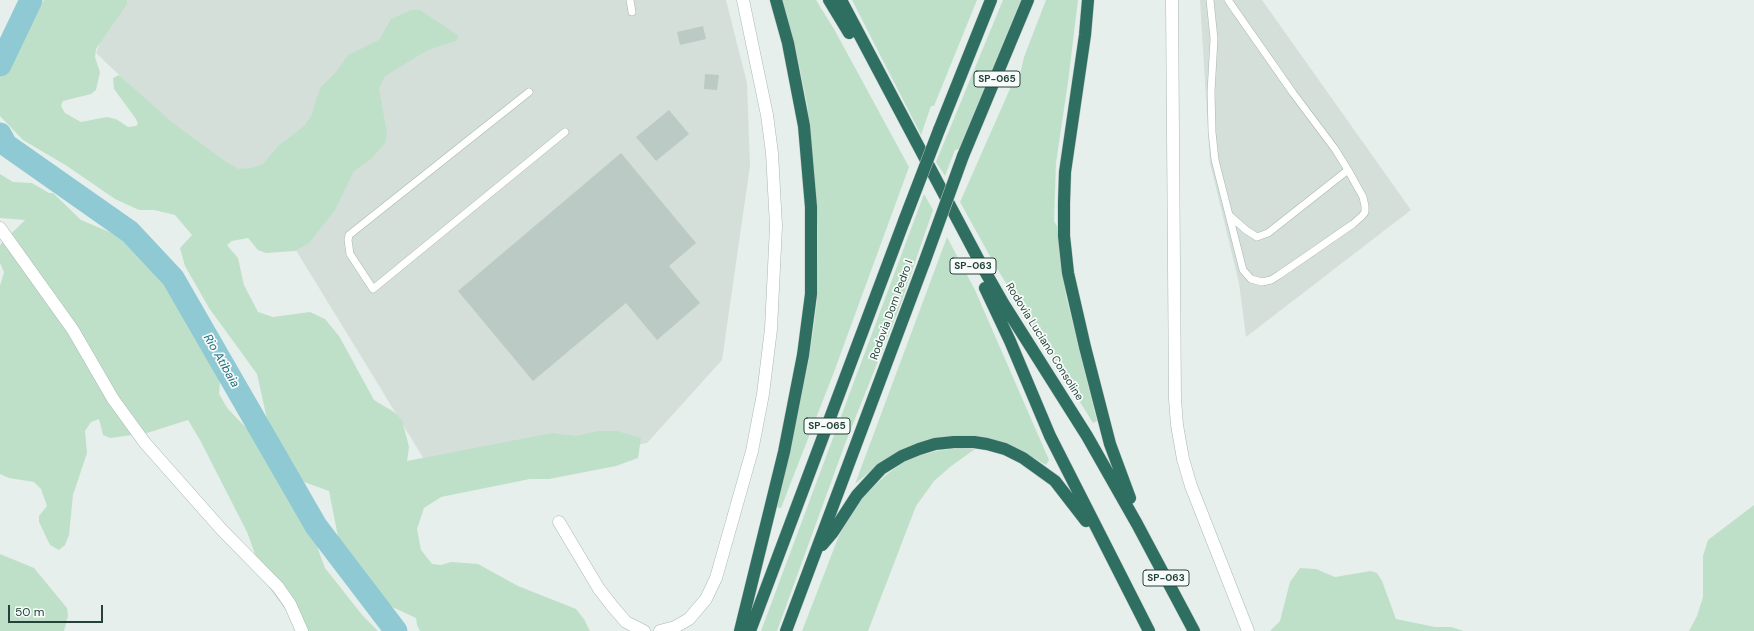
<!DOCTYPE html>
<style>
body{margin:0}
#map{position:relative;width:1754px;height:631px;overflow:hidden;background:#e6efeb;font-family:"DM Sans",sans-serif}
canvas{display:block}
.scale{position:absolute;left:8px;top:605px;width:95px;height:18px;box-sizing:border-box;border:2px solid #24423a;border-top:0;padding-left:5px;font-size:12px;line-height:14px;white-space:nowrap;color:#24423a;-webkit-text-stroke:3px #f7fbf9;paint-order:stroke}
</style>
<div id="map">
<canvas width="1754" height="631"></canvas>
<div class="scale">50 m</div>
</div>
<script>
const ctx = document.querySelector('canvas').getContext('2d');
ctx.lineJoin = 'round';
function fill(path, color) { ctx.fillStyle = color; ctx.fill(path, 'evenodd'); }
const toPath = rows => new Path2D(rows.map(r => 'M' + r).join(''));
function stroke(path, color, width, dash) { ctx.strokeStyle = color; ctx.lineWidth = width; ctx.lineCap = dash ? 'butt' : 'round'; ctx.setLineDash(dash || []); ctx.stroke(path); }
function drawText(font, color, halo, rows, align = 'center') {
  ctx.font = font + ' "DM Sans",sans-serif'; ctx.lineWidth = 3.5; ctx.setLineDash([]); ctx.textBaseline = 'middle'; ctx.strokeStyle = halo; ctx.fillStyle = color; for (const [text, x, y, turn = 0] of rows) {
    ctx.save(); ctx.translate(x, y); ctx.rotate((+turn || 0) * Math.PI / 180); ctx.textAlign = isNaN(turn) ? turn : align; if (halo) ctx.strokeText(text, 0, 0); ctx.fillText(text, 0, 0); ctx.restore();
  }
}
fill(toPath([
 [116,0,726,0,747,83,750,166,722,360,647,443,438,482,286,234,96,53],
 [1200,0,1262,0,1411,210,1246,337,1239,283,1210,163]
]), '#d4dfda');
fill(toPath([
 [44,0,127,0,127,4,96,49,95,57,100,72,96,90,91,94,63,101,61,106,65,113,81,122,107,117,116,119,128,127,136,126,138,124,136,119,114,89,113,78,119,75,173,123,226,162,239,169,251,168,263,164,278,146,304,126,311,116,320,88,336,72,348,55,379,40,391,19,411,10,420,10,459,36,456,41,428,50,385,76,379,88,387,133,385,143,371,159,354,171,335,210,309,243,295,251,266,253,258,250,248,238,232,241,227,245,238,258,244,285,258,312,273,317,310,312,325,319,339,336,374,400,394,412,402,420,409,447,407,461,552,433,576,436,598,431,617,431,641,438,638,458,616,466,549,479,530,479,441,497,424,508,417,529,421,550,432,564,441,565,451,562,478,564,518,586,576,609,584,619,590,631,420,631,417,625,416,618,386,604,383,601,380,603,382,600,341,552,329,491,304,482,294,472,269,428,257,374,209,308,185,266,180,248,192,235,175,215,154,210,139,210,115,199,67,166,23,140,0,116,0,69,6,51,11,51,19,43],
 [782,0,816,0,834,29,909,167,834,372,781,508,777,507,807,369,813,332,817,301,818,231,814,169,807,104,796,50],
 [852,0,977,0,934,106,931,106,921,135],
 [1003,0,1021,0,959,149,955,150,945,176,936,162],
 [1046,0,1078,0,1068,82,1056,163,1054,221,1057,226,1066,296,1097,421,1093,423,996,267,960,202,1013,82,1018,83,1024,57],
 [0,174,13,182,32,183,49,193,53,193,81,220,112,233,136,247,150,260,180,299,201,331,220,381,219,394,228,409,260,442,287,476,315,530,318,549,325,568,363,616,378,631,295,631,292,614,285,609,258,572,254,551,247,532,200,440,188,420,147,433,110,438,103,435,99,419,91,422,85,431,87,453,73,495,69,535,65,545,59,550,50,545,39,522,39,516,47,506,41,489,34,482,9,478,0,474,0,286,4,272,0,263,0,245,25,220,0,218],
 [924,194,933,210,900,306,845,444,777,631,761,631],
 [947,237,975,290,1049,460,1046,465,1022,451,931,440,911,446,892,455,874,468,855,484],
 [958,448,975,449,950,467,934,481,916,506,868,631,802,631,838,538,848,518,860,500,886,475,902,463,917,456,937,451],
 [1754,505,1754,631,1689,631,1697,616,1703,597,1703,556,1708,540],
 [0,554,34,568,67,608,68,616,64,631,0,631],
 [1300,568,1316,569,1335,577,1371,571,1377,573,1382,581,1396,619,1435,627,1451,627,1464,631,1270,631,1280,621,1290,582]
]), '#bfe0c8');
stroke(toPath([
 [0,65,31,0],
 [0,134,6,145,130,232,173,278,316,526,396,631]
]), '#8ec9d4', 23);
fill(toPath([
 [703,26,706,39,680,45,677,32],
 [705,74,719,75,717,90,704,89],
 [669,110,689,134,656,161,636,137],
 [621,153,696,243,669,266,700,303,657,340,626,303,533,381,458,291]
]), '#bbcac4');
const lane = toPath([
 [630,0,632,12],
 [1210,0,1214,39,1211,92,1212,132,1215,160,1243,270,1251,279,1262,282,1271,280,1279,275,1353,224,1362,216,1365,212,1365,206,1363,197,1348,170,1335,149,1293,93,1228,0],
 [529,92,349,235,348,240,350,254,373,289,565,132],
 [1230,216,1246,230,1257,237,1268,233,1348,170]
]);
const street = toPath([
 [1172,0,1175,399,1177,425,1183,459,1191,486,1248,631],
 [0,228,73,330,113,399,145,443,222,530,278,587,290,604,302,631],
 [559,522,599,589,613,607,626,622,644,631],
 [660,631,675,627,689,619,706,599,716,578,752,451,763,394,771,329,776,226,772,153,767,115,743,0]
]);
const highway = toPath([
 [829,0,849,33],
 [841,0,982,266,1003,303,1087,436,1137,524,1194,631],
 [1088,0,1085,35,1065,172,1064,203,1064,236,1068,273,1085,347,1110,444,1130,498],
 [939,130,991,0],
 [963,156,1028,0],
 [985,288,1010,341,1050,436,1149,631],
 [822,545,833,532,857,495,881,469,902,456,919,449,935,444,954,442,974,442,987,444,1005,449,1023,458,1055,481,1086,521],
 [740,631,784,452,803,355,811,294,811,207,804,126,788,43,776,0],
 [750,631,904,221],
 [786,631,924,263]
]);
stroke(lane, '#a8b8b2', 8);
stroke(street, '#a8b8b2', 13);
stroke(highway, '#c2cac8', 13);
stroke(lane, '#fff', 7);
stroke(street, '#fff', 12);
stroke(highway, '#2f6f62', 12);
const highwayBridge = toPath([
 [904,221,939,130],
 [924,263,963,156]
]);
stroke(highwayBridge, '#c2cac8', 13, []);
stroke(highwayBridge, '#2f6f62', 12);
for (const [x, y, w] of [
 [997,79,46],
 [973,266,46],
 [827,426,46],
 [1166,578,46]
]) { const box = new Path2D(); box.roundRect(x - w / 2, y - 8, w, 16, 3); ctx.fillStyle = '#f7fbf9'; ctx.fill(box); stroke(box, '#24423a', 1); }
drawText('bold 10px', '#24423a', null, [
 ["SP-065",997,79],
 ["SP-063",973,266],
 ["SP-065",827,426],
 ["SP-063",1166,578]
]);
drawText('11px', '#24423a', '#f7fbf9', [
 ["Rodovia Dom Pedro I",892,310,-70],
 ["Rodovia Luciano Consoline",1044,342,58]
]);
drawText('italic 12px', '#1c6f80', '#f7fbf9', [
 ["Rio Atibaia",221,361,60]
]);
</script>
